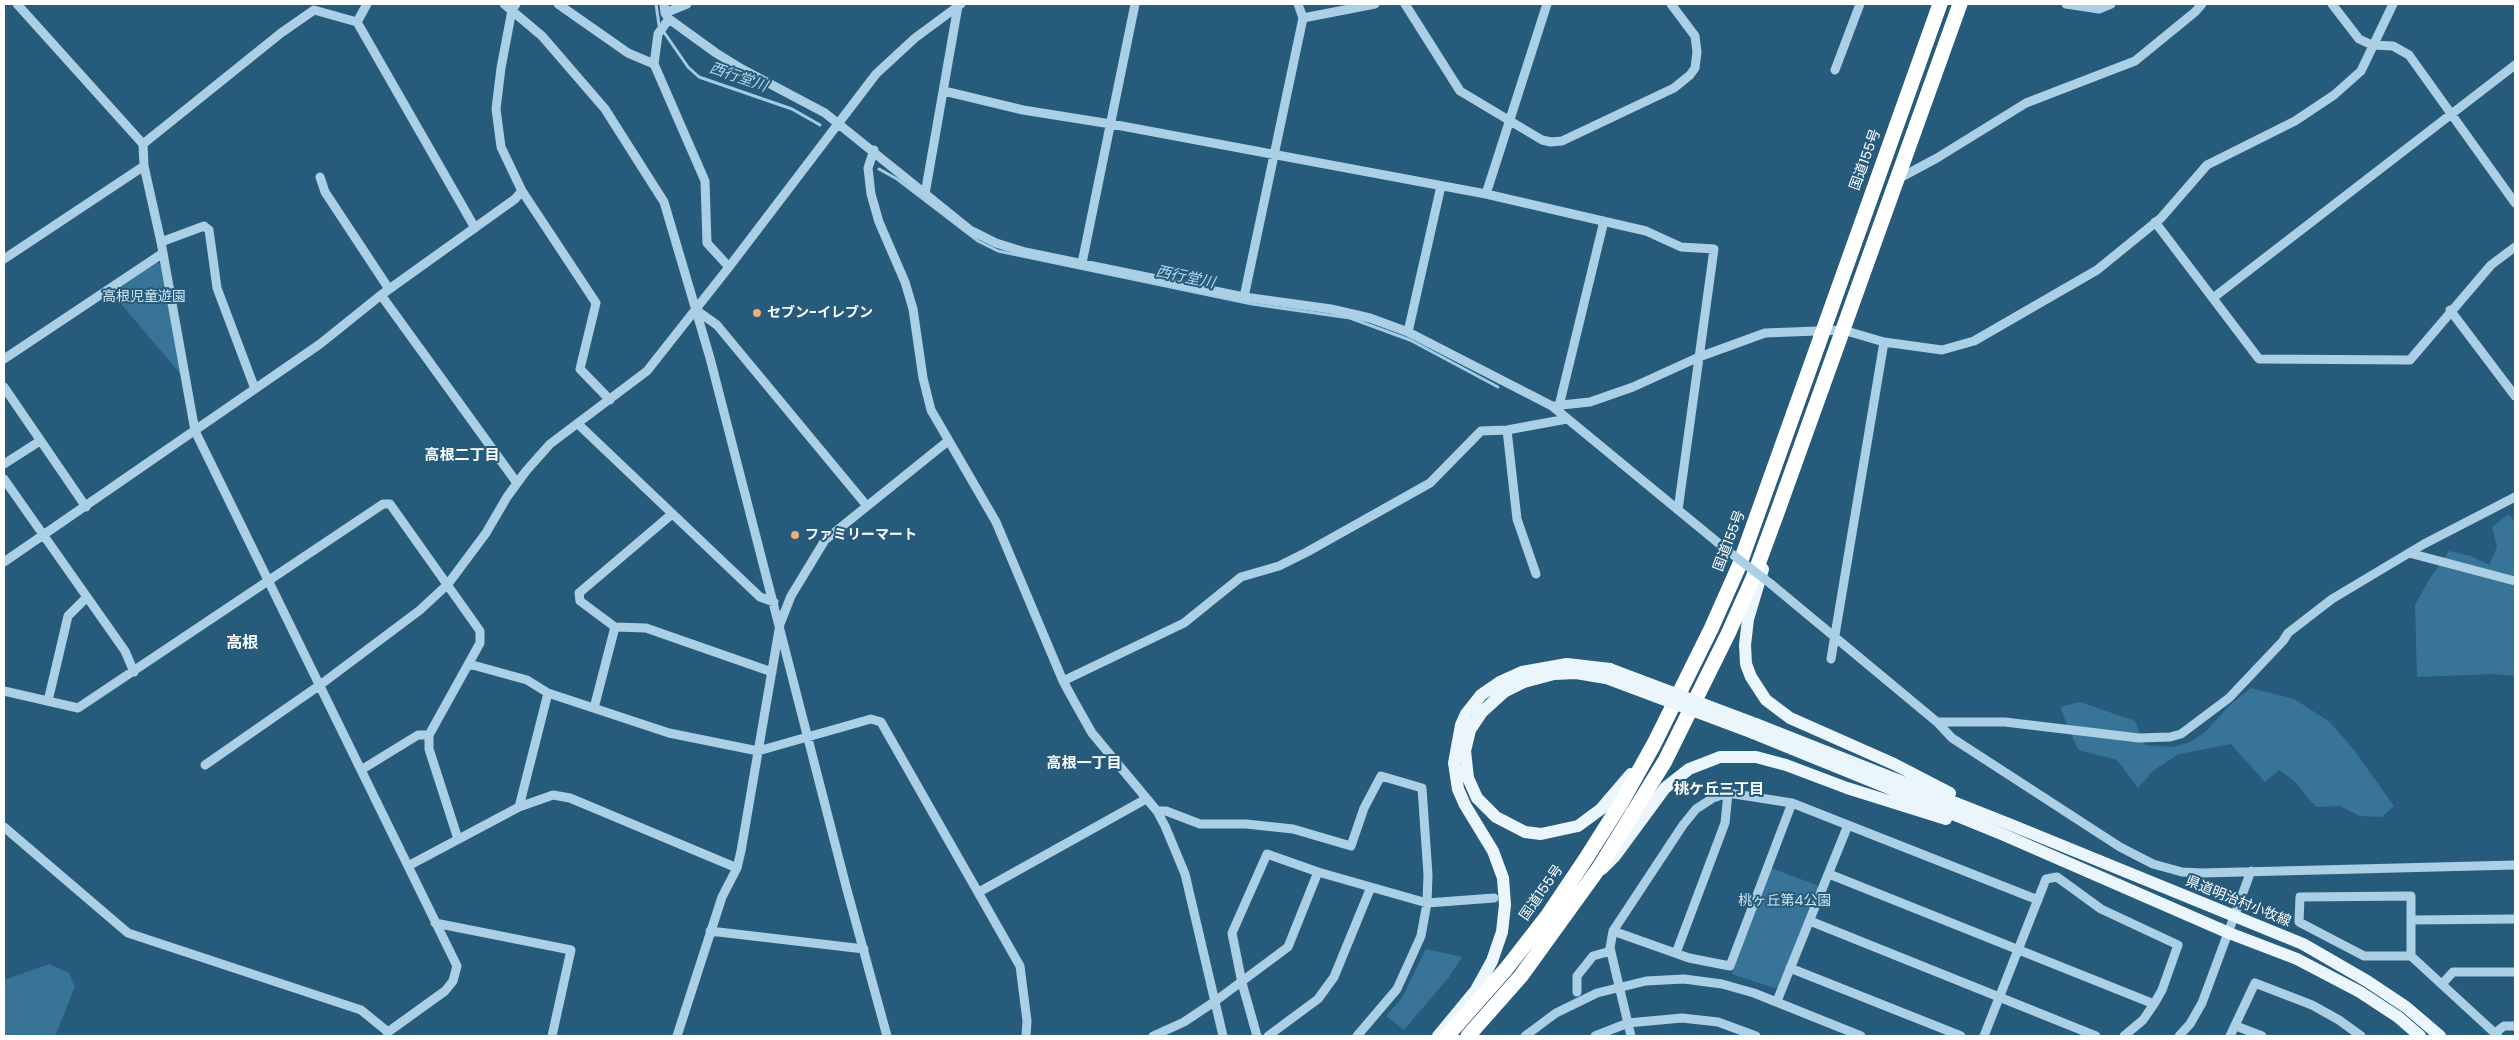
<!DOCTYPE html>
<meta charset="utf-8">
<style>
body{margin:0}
#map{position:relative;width:2519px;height:1040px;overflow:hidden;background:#275b7b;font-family:Poppins,sans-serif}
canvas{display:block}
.frame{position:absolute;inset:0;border:5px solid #fff;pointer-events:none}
</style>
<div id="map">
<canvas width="2519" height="1040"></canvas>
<div class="frame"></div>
</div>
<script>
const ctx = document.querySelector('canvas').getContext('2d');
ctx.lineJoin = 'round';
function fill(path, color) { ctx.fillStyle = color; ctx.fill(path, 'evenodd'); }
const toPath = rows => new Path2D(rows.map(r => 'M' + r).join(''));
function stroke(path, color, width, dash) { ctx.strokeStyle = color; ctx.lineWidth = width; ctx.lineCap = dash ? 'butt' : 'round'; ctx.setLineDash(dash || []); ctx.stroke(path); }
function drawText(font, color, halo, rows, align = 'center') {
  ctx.font = font + ' Poppins,"Noto Sans JP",sans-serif'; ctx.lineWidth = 4; ctx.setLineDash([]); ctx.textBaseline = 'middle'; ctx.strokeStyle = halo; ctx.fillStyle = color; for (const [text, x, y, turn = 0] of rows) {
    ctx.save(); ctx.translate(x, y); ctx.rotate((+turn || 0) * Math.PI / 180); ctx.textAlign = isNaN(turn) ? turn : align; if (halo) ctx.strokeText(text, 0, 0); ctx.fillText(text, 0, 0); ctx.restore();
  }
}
fill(toPath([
 [156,262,160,264,182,376,111,292],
 [2509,514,2515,522,2515,676,2493,674,2417,677,2415,605,2428,581,2449,551,2471,556,2489,565,2497,547,2492,527],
 [2251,688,2294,699,2330,722,2354,750,2394,806,2382,817,2360,816,2340,806,2316,807,2293,780,2279,770,2265,782,2231,744,2179,754,2154,770,2138,788,2117,760,2078,750,2060,707,2080,702,2135,721,2145,745,2174,747,2190,742,2204,733,2232,703],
 [1771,868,1819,886,1778,987,1774,988,1732,974],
 [1426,949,1462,957,1449,977,1404,1030,1386,1016,1402,998],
 [49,964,69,973,75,987,55,1036,4,1036,4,980]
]), '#377497');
stroke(toPath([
 [656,4,659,25,688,67,699,77,792,109,820,125],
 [879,169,897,179,978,241,998,251,1252,304,1350,318,1410,340,1498,387]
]), '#a0cce4', 3);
stroke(toPath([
 [17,4,143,144,144,166,161,242,195,431,457,966,453,981,445,991,388,1032,387,1036],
 [504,4,542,36,605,109,664,202,710,358,847,890,887,1036],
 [558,4,628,53,654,64],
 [664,4,665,13,669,19,716,53,742,69,825,113,970,230,996,243,1025,252,1244,297,1331,309,1370,318,1408,332,1552,406,1728,551],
 [1405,4,1460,91,1542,140,1551,142,1562,141,1674,88,1690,75,1695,68,1697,52,1695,36,1671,4],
 [2066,4,2099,9,2111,4],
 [2332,4,2359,39,2372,45,2393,46,2409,55,2515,203],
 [665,13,687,4],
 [1303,18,1375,4],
 [669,19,658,34,654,64,705,181,707,243,729,267],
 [357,22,475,228],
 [1835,70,1860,4],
 [944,91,1023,110,1111,124,1486,194,1646,231,1681,247,1714,249,1678,510],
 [143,144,281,33,314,10,357,22,367,4],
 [874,150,868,168,871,194,879,222,905,282,913,309,923,378,931,410,996,522,1063,681,1075,703,1092,733,1157,811,1165,826,1185,874,1223,1036],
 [320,177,325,192,389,289],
 [1896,180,1937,158,2026,103,2135,61,2195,12,2202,4],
 [522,191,596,303,580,369,610,400],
 [925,194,958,6],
 [1486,194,1547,4],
 [2155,222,2259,359,2410,360,2491,265,2515,247],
 [161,242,204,226,209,230,217,288,255,389],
 [4,259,144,166],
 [1082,263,1135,4],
 [381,295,517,483],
 [1244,297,1303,18,1298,4],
 [2213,298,2515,65],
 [696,310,717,325,867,506],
 [2450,310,2515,396],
 [1408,332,1441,186],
 [4,359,163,253],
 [4,387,86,507],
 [1552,406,1590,402,1633,387,1699,357,1765,333,1843,330,1884,342,1942,350,1974,341,2097,270,2161,218,2207,165,2295,121,2334,95,2361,71,2393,4],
 [1559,406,1604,221],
 [578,424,760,597,774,602],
 [1507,430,1517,519,1536,574],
 [4,464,40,441],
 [4,479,125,651,134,672],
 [2409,553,2515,581],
 [4,562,320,344,381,295,515,199,522,191,501,147,496,109,501,68,512,10,516,4],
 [1771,584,1937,722,1952,738,2120,847,2153,864,2182,872,2202,873,2515,865],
 [615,627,646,628,772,672],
 [1831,659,1884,342],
 [469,664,527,680,548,693,669,733,758,751,871,719,881,722,1020,966,1027,1021,1026,1036],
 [1063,681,1184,623,1241,577,1279,566,1307,552,1430,483,1481,431,1507,430,1567,419],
 [4,691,78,708,383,504,390,504,480,631,480,643,429,735,429,749,458,839],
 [48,701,68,616,86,598],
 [594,708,615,627,580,601,579,593,672,514],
 [1937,722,2005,722,2139,738,2170,737,2181,734,2229,698,2283,641,2288,633,2332,599,2424,544,2515,497],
 [205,765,320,685,420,610,448,584,486,533,507,497,526,471,550,444,647,371,729,267,876,74,915,38,961,4],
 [361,770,418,735,429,735],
 [519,807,548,693],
 [1157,811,1166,811,1200,824,1246,824,1293,829,1351,846,1364,808,1381,776,1422,788,1428,875,1427,903,1421,936,1397,989,1357,1036],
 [4,827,128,933,361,1010,388,1032],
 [408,866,519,807,553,795,570,798,737,868],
 [1829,874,2154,1004],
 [979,892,1146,799],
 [2412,920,2515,919],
 [1810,921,2096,1036],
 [435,923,571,950,552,1036],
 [710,931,864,949],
 [1613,931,1689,958,1730,966,1792,803],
 [1676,953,1725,823,1728,793],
 [2411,956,2411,896,2300,897,2299,922,2364,956,2411,956,2498,1036],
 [1790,968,1961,1036],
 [2442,984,2453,972,2515,972],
 [1577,992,1577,976,1593,956,1611,951],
 [1777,1001,1848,825],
 [2236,1026,2262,1036],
 [2495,1033,2504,1026,2515,1026],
 [677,1036,722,897,737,868,741,851,780,624,791,596,825,540,948,441],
 [1153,1036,1184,1022,1214,1002,1288,947,1318,872],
 [1257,1036,1242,983,1232,933,1267,854,1318,872,1427,903,1494,898],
 [1268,1036,1318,999,1334,977,1371,887],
 [1525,1036,1556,1013,1597,993,1646,981,1684,979,1722,984,1754,993,1861,1036],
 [1595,1036,1628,1023,1682,1018,1718,1022,1756,1036],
 [1631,1036,1610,948,1613,931,1683,825,1696,809,1713,798,1728,793,1792,803,2038,900],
 [1984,1036,2046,879,2057,877,2101,909,2178,945,2162,990,2154,1004,2143,1020,2124,1036],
 [2179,1036,2190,1024,2202,1003,2251,871],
 [2230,1036,2255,983,2312,1005,2339,1020,2361,1036]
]), '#abcfe4', 9);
stroke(toPath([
 [1763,569,1748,619,1745,645,1746,664,1751,677,1766,700,1790,718,1894,764,1950,793],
 [1606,678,1576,673,1554,674,1524,682,1504,692,1482,712,1470,730,1465,751,1468,778,1477,798,1496,817,1525,832,1541,834,1578,826,1601,809,1631,774],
 [1756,724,2009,824,2303,944,2367,981,2406,1007,2440,1036],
 [1753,733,2004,835,2229,933,2297,959,2360,992,2398,1017,2420,1036],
 [1602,869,1615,856,1665,788,1689,769,1720,757,1756,757,1786,765,1847,788,1946,819],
 [1438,1036,1476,990,1492,961,1502,932,1505,905,1503,878,1493,851,1465,805,1458,789,1454,763,1461,725,1466,714,1481,695,1500,682,1522,672,1567,664,1610,669]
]), '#ebf5fc', 12);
stroke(toPath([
 [1447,1036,1506,969,1548,915,1585,860,1621,803,1654,744,1711,629,1739,566,1940,4],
 [1468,1036,1521,976,1599,868,1665,761,1728,634,1753,578,1777,513,1960,4]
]), '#fff', 15);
stroke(toPath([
 [1728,551,1771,584]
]), '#abcfe4', 9);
stroke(toPath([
 [1610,669,1756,724],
 [1606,678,1753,733]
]), '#ebf5fc', 12);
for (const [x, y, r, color] of [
 [757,313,5,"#ecb271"],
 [795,535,5,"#ecb271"]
]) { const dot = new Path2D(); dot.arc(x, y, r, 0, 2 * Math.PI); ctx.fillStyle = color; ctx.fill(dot); stroke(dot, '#275b7b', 2); }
drawText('14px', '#fff', '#275b7b', [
 ["国道155号",1866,160,-70],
 ["国道155号",1730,541,-69],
 ["国道155号",1542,893,-55],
 ["県道明治村小牧線",2238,902,22]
]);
drawText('14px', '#cee6f3', '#275b7b', [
 ["高根児童遊園",144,297],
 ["桃ヶ丘第4公園",1785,901]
]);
drawText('bold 14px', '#fff', '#275b7b', [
 ["セブン-イレブン",767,313],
 ["ファミリーマート",805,535]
], 'left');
drawText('italic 15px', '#b6d9ec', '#275b7b', [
 ["西行堂川",738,78,19],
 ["西行堂川",1185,278,12]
]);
drawText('bold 15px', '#fff', '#275b7b', [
 ["高根二丁目",462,456],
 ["高根一丁目",1084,764],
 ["桃ケ丘三丁目",1719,790]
]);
drawText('bold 16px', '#fff', '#275b7b', [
 ["高根",242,644]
]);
</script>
